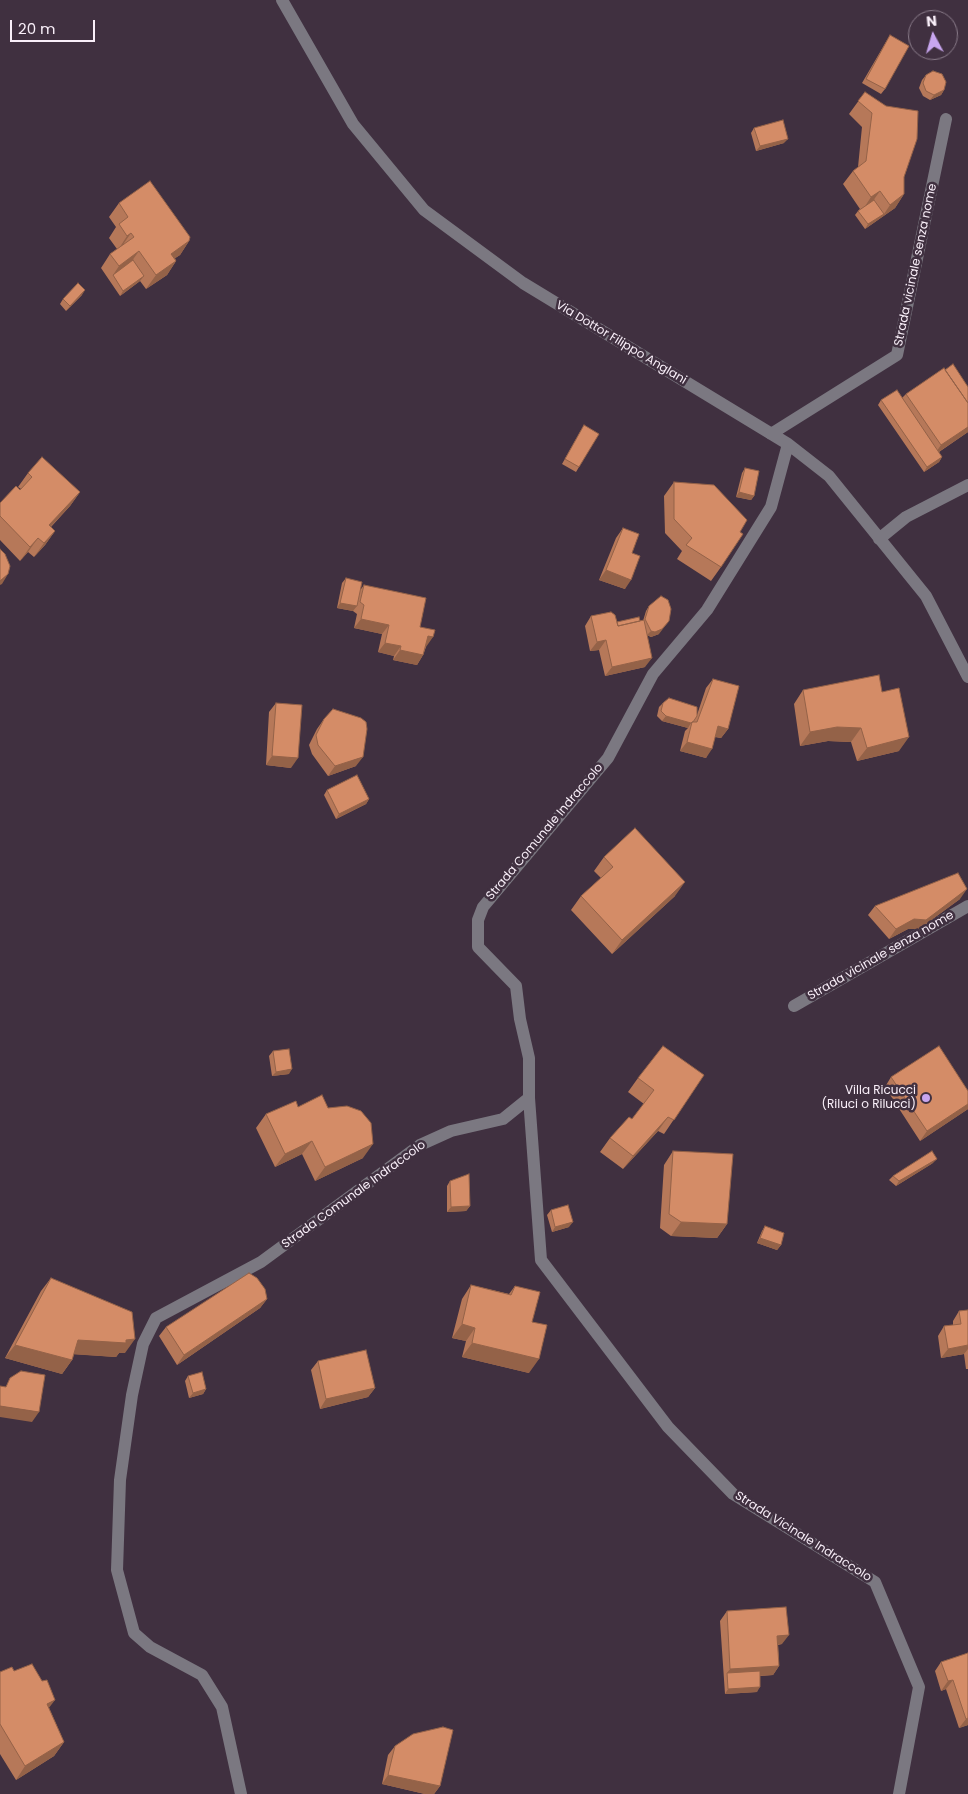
<!DOCTYPE html>
<style>
body{margin:0}
#map{position:relative;width:968px;height:1794px;overflow:hidden;background:#403040;font-family:Poppins,sans-serif}
canvas{display:block}
.north{position:absolute;left:908px;top:10px;width:50px;height:50px;box-sizing:border-box;background:#403040;border:1px solid #8a7c8a;border-radius:50%;rotate:354deg;font-size:14px;font-weight:700;line-height:20px;text-align:center;color:#f9eff9}
.north::after{content:'';display:block;margin:auto;width:18px;height:22px;background:#c8a6ef;clip-path:polygon(50% 0,100% 100%,50% 72%,0 100%)}
.scale{position:absolute;left:10px;top:20px;width:85px;height:22px;box-sizing:border-box;border:2px solid #f9eff9;border-top:0;padding-left:6px;font-size:15px;line-height:18px;white-space:nowrap;color:#f9eff9;-webkit-text-stroke:4px #403040;paint-order:stroke}
</style>
<div id="map">
<canvas width="968" height="1794"></canvas>
<div class="north">N</div>
<div class="scale">20 m</div>
</div>
<script>
const ctx = document.querySelector('canvas').getContext('2d');
ctx.lineJoin = 'round';
const toPath = rows => new Path2D(rows.map(r => 'M' + r).join(''));
function stroke(path, color, width, dash) { ctx.strokeStyle = color; ctx.lineWidth = width; ctx.lineCap = dash ? 'butt' : 'round'; ctx.setLineDash(dash || []); ctx.stroke(path); }
function fill(path, color) { ctx.fillStyle = color; ctx.fill(path, 'evenodd'); }
function drawText(font, color, halo, rows, align = 'center') {
  ctx.font = font + ' Poppins,sans-serif'; ctx.lineWidth = 5; ctx.setLineDash([]); ctx.textBaseline = 'middle'; ctx.strokeStyle = halo; ctx.fillStyle = color; for (const [text, x, y, turn = 0] of rows) {
    ctx.save(); ctx.translate(x, y); ctx.rotate((+turn || 0) * Math.PI / 180); ctx.textAlign = isNaN(turn) ? turn : align; if (halo) ctx.strokeText(text, 0, 0); ctx.fillText(text, 0, 0); ctx.restore();
  }
}
stroke(toPath([
 [282,0,353,124,424,210,523,283,788,444,829,476,926,596,968,677],
 [771,434,897,355,946,119],
 [879,539,906,517,968,485],
 [794,1006,968,906],
 [529,1098,541,1260,668,1427,733,1494,875,1582,919,1687,899,1794],
 [241,1794,222,1707,202,1675,150,1647,134,1633,117,1570,120,1480,132,1395,143,1344,156,1318,261,1262,420,1145,451,1131,503,1119,529,1098,529,1058,520,1019,516,986,478,947,478,920,483,907,608,758,653,674,707,610,771,507,788,444]
]), '#7b7881', 12);
fill(toPath([
 [890,35,885,89,881,94,862,83],
 [926,75,944,90,941,95,930,100,923,96,919,88,922,80],
 [865,92,904,177,904,194,895,208,865,229,855,215,858,211,860,209,843,184,853,171,858,167,862,127,849,114],
 [754,128,784,143,756,151,751,133],
 [119,203,189,241,180,255,175,258,176,261,167,275,146,289,140,281,120,296,101,268,110,254,117,249,109,238,116,227,109,217],
 [82,295,66,311,60,304,63,299],
 [906,394,968,432,939,452,942,457,939,462,924,472,878,405,881,400,902,398],
 [584,425,579,467,576,472,562,464],
 [745,468,754,496,751,500,736,497,742,473],
 [28,473,80,492,70,506,51,527,55,531,45,545,34,557,28,552,20,561,0,540,0,503,20,490,21,489,18,487],
 [674,482,721,567,711,581,677,559,682,551,665,533,664,496],
 [623,528,632,553,625,589,599,580,616,538],
 [346,578,361,589,364,585,420,627,426,647,423,655,417,665,393,660,394,656,378,652,382,634,354,628,357,614,353,611,337,608,342,583],
 [649,606,659,634,651,637,647,635,645,667,605,676,599,650,590,651,585,626,591,616,617,622,643,621,646,611],
 [713,679,728,729,721,738,715,737,706,758,680,751,685,731,688,728,662,721,657,716,659,707,663,703,697,715,706,688],
 [803,690,882,692,899,751,857,761,851,742,828,741,800,746,794,704],
 [276,703,291,768,266,765,269,712],
 [324,719,356,766,328,776,312,754,309,745,317,729],
 [327,790,369,799,366,804,336,819,324,795],
 [604,857,675,896,612,954,571,910,581,896,601,878,594,871],
 [960,899,919,929,908,929,889,939,868,915,875,906],
 [273,1051,289,1074,272,1076,269,1056],
 [704,1075,664,1134,658,1131,623,1169,600,1152,610,1138,632,1119,644,1104,628,1092,638,1078],
 [891,1077,968,1091,968,1109,920,1141,885,1087],
 [298,1107,328,1108,363,1158,315,1181,302,1154,275,1167,256,1128,266,1114],
 [673,1151,727,1224,717,1238,671,1236,660,1228,664,1165],
 [933,1163,896,1186,889,1180,893,1176],
 [450,1181,470,1206,466,1211,447,1212,447,1186],
 [551,1210,569,1227,552,1232,547,1215],
 [765,1226,781,1245,777,1250,757,1243,762,1231],
 [51,1278,125,1353,119,1353,116,1357,74,1354,72,1360,62,1374,5,1358,41,1291],
 [471,1285,509,1294,515,1286,532,1322,529,1373,462,1357,466,1341,452,1338,462,1299],
 [267,1299,260,1308,177,1365,159,1336,166,1327],
 [968,1310,968,1369,966,1369,964,1354,941,1358,938,1336,944,1326,953,1325,953,1321,959,1311],
 [318,1361,375,1388,368,1397,320,1409,311,1370],
 [188,1376,206,1389,203,1394,189,1398,185,1381],
 [727,1611,782,1644,778,1645,779,1666,773,1675,760,1676,757,1692,725,1694,720,1621],
 [968,1653,968,1725,959,1728,946,1689,941,1691,935,1671,941,1662],
 [14,1671,49,1708,64,1742,54,1756,16,1780,0,1754,0,1672],
 [395,1746,440,1786,434,1794,425,1794,382,1784,388,1755]
]), '#b67859');
fill(toPath([
 [944,90,941,95,930,100,934,95],
 [788,139,784,143,756,151,760,146],
 [880,191,870,205,862,211,871,197],
 [904,194,895,208,865,229,868,224,884,214,890,205],
 [131,233,122,246,118,250,127,236],
 [189,241,180,255,162,267,171,254],
 [139,251,129,265,113,275,119,266],
 [176,261,167,275,146,289,156,275],
 [144,276,140,281,120,296,123,291],
 [85,290,82,295,66,311,70,306],
 [968,427,968,432,934,455,941,445],
 [942,457,939,462,924,472,927,467],
 [80,492,70,506,39,539,49,525],
 [739,492,754,496,751,500,736,497],
 [55,531,45,545,34,557,44,543],
 [38,538,28,552,20,561,30,547],
 [606,570,631,580,625,589,599,580],
 [8,574,2,584,0,585,0,581],
 [340,603,357,606,353,611,337,608],
 [361,619,389,625,382,634,354,628],
 [669,621,659,634,651,637,647,635,651,631],
 [428,636,433,637,426,647,421,646],
 [606,640,599,650,590,651,597,642],
 [385,643,401,646,394,656,378,652],
 [400,650,423,655,417,665,393,660],
 [652,658,645,667,605,676,612,667],
 [666,716,691,723,688,728,662,721],
 [718,726,728,729,721,738,711,736],
 [837,727,861,728,851,742,828,741,800,746,810,732],
 [909,737,899,751,857,761,867,748],
 [687,742,712,749,706,758,680,751],
 [272,756,298,758,291,768,266,765],
 [363,757,356,766,328,776,335,766],
 [369,799,366,804,336,819,339,814],
 [685,882,675,896,612,954,622,940],
 [967,889,960,899,919,929,908,929,889,939,896,929],
 [292,1069,289,1074,272,1076,276,1072],
 [968,1104,968,1109,920,1141,927,1131],
 [668,1117,658,1131,623,1169,633,1156],
 [312,1141,302,1154,275,1167,285,1154],
 [373,1144,363,1158,315,1181,325,1167],
 [937,1159,933,1163,896,1186,899,1181],
 [470,1206,466,1211,447,1212,451,1207],
 [573,1222,569,1227,552,1232,555,1227],
 [681,1222,727,1224,717,1238,671,1236],
 [760,1238,781,1245,777,1250,757,1243],
 [267,1299,260,1308,177,1365,184,1355],
 [462,1324,475,1328,466,1341,452,1338],
 [135,1339,125,1353,119,1353,116,1357,69,1354,78,1340],
 [472,1343,539,1359,529,1373,462,1357],
 [15,1345,72,1360,62,1374,5,1358],
 [968,1345,968,1352,968,1349,964,1354,941,1358,948,1349],
 [375,1388,368,1397,320,1409,326,1399],
 [206,1389,203,1394,189,1398,193,1393],
 [0,1406,39,1412,32,1422,0,1417],
 [789,1635,782,1644,771,1645,777,1636],
 [779,1666,773,1675,727,1678,727,1673,730,1669],
 [953,1680,946,1689,941,1691,948,1681],
 [760,1687,757,1692,725,1694,728,1689],
 [55,1700,45,1713,47,1704],
 [968,1718,968,1725,959,1728,966,1719],
 [64,1742,54,1756,16,1780,25,1766],
 [388,1775,440,1786,434,1794,425,1794,382,1784]
]), '#946248');
const building = toPath([
 [890,35,909,46,885,89,866,79,890,35],
 [933,71,942,74,946,82,944,90,934,95,926,91,923,83,926,75,933,71],
 [865,92,886,106,918,111,917,139,904,177,904,194,890,205,880,191,871,197,853,171,866,161,872,113,858,101,865,92],
 [783,120,788,139,760,146,754,128,783,120],
 [150,181,190,237,189,241,171,254,176,261,156,275,139,251,119,266,110,254,134,237,131,233,127,236,119,224,128,217,119,203,150,181],
 [874,200,884,214,868,224,858,211,874,200],
 [133,260,144,276,123,291,113,275,133,260],
 [78,283,85,290,70,306,63,299,78,283],
 [953,364,968,387,968,403,945,370,953,364],
 [944,368,968,403,968,427,941,445,906,394,944,368],
 [897,390,942,457,927,467,881,400,897,390],
 [584,425,599,434,579,467,565,459,584,425],
 [42,457,80,492,49,525,55,531,44,543,38,538,30,547,0,516,0,503,16,486,20,490,32,477,28,473,42,457],
 [745,468,759,471,754,496,739,492,745,468],
 [674,482,714,485,747,520,740,532,743,534,721,567,686,545,692,538,674,519,674,482],
 [623,528,639,534,632,553,640,556,631,580,606,570,623,528],
 [0,549,5,554,10,566,8,574,0,581,0,549],
 [346,578,362,582,357,606,340,603,346,578],
 [364,585,426,598,420,627,435,630,433,637,428,636,423,655,400,650,401,646,385,643,389,625,361,619,364,605,360,602,364,585],
 [661,596,668,600,671,609,669,621,662,629,655,632,651,631,645,619,649,606,661,596],
 [611,612,615,615,618,626,644,620,652,658,612,667,606,640,597,642,591,616,611,612],
 [639,617,640,621,618,626,617,622,639,617],
 [879,675,882,692,899,688,909,737,867,748,861,728,837,727,810,732,803,690,879,675],
 [713,679,739,686,728,729,718,726,712,749,687,742,692,722,697,722,713,679],
 [669,698,697,707,697,716,693,722,692,722,691,723,666,716,661,711,663,703,669,698],
 [276,703,302,705,298,758,272,756,276,703],
 [333,709,361,718,366,722,367,729,363,757,335,766,318,745,316,735,324,719,333,709],
 [357,775,369,799,339,814,327,790,357,775],
 [635,828,685,882,622,940,581,896,613,867,604,857,635,828],
 [958,873,967,889,926,920,914,919,896,929,875,906,958,873],
 [663,1046,704,1075,674,1120,668,1117,633,1156,610,1138,629,1117,632,1119,654,1090,638,1078,663,1046],
 [939,1046,968,1091,968,1104,927,1131,891,1077,939,1046],
 [289,1049,292,1069,276,1072,273,1051,289,1049],
 [322,1095,328,1108,347,1106,361,1111,371,1123,373,1144,325,1167,312,1141,285,1154,266,1114,296,1101,298,1107,322,1095],
 [673,1151,733,1154,727,1224,681,1222,669,1214,673,1151],
 [932,1151,937,1159,899,1181,893,1176,932,1151],
 [469,1174,470,1206,451,1207,450,1181,469,1174],
 [568,1205,573,1222,555,1227,551,1210,568,1205],
 [765,1226,784,1233,781,1245,760,1238,765,1226],
 [249,1273,257,1278,265,1289,267,1299,184,1355,166,1327,249,1273],
 [51,1278,132,1312,135,1339,126,1340,126,1343,78,1340,72,1360,15,1345,51,1278],
 [471,1285,511,1295,515,1286,540,1292,532,1322,547,1325,539,1359,472,1343,475,1328,462,1324,471,1285],
 [968,1310,968,1345,948,1349,944,1326,961,1324,959,1311,968,1310],
 [366,1350,375,1388,326,1399,318,1361,366,1350],
 [21,1371,45,1375,39,1412,0,1406,0,1386,6,1387,10,1378,21,1371],
 [202,1372,206,1389,193,1393,188,1376,202,1372],
 [786,1607,789,1635,777,1636,779,1666,730,1669,727,1611,786,1607],
 [968,1653,968,1718,966,1719,953,1680,948,1681,941,1662,968,1653],
 [32,1664,42,1681,47,1680,55,1700,47,1704,64,1742,25,1766,0,1724,0,1672,12,1667,14,1671,32,1664],
 [760,1671,760,1687,728,1689,727,1673,760,1671],
 [443,1727,453,1730,440,1786,388,1775,395,1746,413,1734,443,1727]
]);
fill(building, '#d48c67');
stroke(building, '#946248', 1);
for (const [x, y, r, color] of [
 [926,1098,5,"#c8a6ef"]
]) { const dot = new Path2D(); dot.arc(x, y, r, 0, 2 * Math.PI); ctx.fillStyle = color; ctx.fill(dot); stroke(dot, '#403040', 2); }
drawText('12px', '#f9eff9', '#403040', [
 ["Strada vicinale senza nome",916,265,-78],
 ["Via Dottor Filippo Anglani",621,343,31],
 ["Strada Comunale Indraccolo",545,832,-50],
 ["Strada vicinale senza nome",881,956,-30],
 ["Strada Comunale Indraccolo",354,1195,-36],
 ["Strada Vicinale Indraccolo",803,1537,32]
]);
drawText('12px', '#f9eff9', '#403040', [
 ["Villa Ricucci",916,1091],
 ["(Riluci o Rilucci)",916,1105]
], 'right');
</script>
